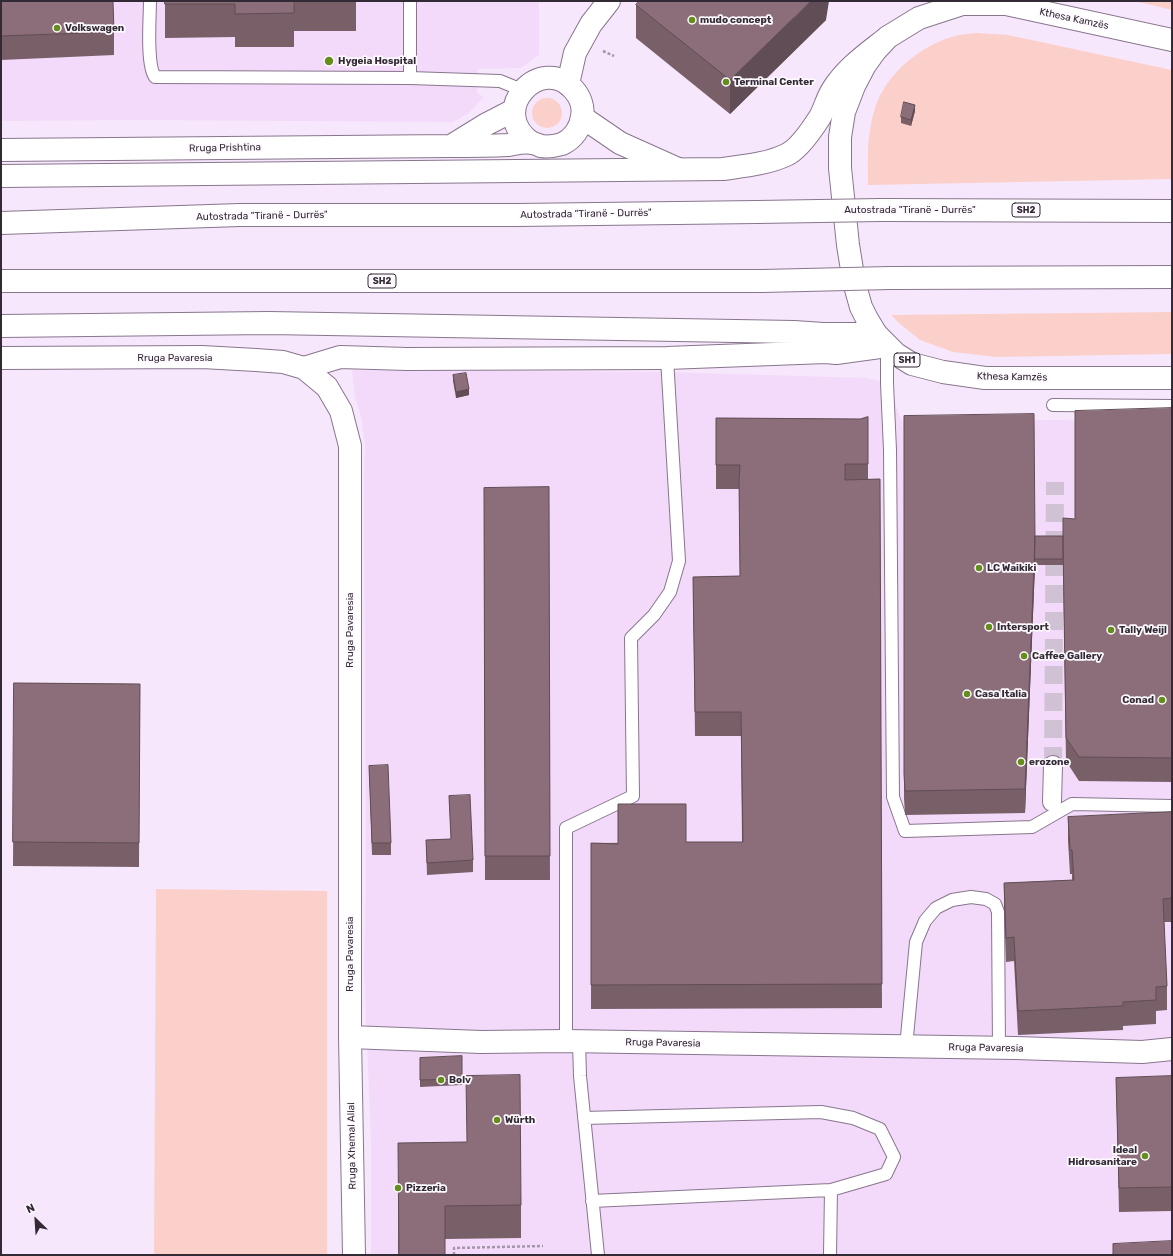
<!DOCTYPE html>
<meta charset="utf-8">
<style>
body{margin:0}
#map{position:relative;width:1173px;height:1256px;overflow:hidden;background:#f7e7fc;font-family:Rubik,sans-serif}
canvas{display:block}
.frame{position:absolute;inset:0;border:2px solid #322a34;pointer-events:none}
.north{position:absolute;left:16px;top:1200px;width:40px;height:40px;-webkit-text-stroke:3px #fdf9fe;paint-order:stroke;rotate:335deg;font-size:11px;font-weight:700;line-height:16px;text-align:center;color:#322a34}
.north::after{content:'';display:block;margin:auto;width:14px;height:18px;background:#322a34;clip-path:polygon(50% 0,100% 100%,50% 72%,0 100%)}
</style>
<div id="map">
<canvas width="1173" height="1256"></canvas>
<div class="frame"></div>
<div class="north">N</div>
</div>
<script>
const ctx = document.querySelector('canvas').getContext('2d');
ctx.lineJoin = 'round';
function fill(path, color) { ctx.fillStyle = color; ctx.fill(path, 'evenodd'); }
function stroke(path, color, width, dash) { ctx.strokeStyle = color; ctx.lineWidth = width; ctx.lineCap = dash ? 'butt' : 'round'; ctx.setLineDash(dash || []); ctx.stroke(path); }
function label(font, color, halo, rows, align = 'center') {
  ctx.font = font + ' Rubik,sans-serif'; ctx.lineWidth = 3.5; ctx.setLineDash([]); ctx.textBaseline = 'middle'; ctx.strokeStyle = halo; ctx.fillStyle = color; for (const [text, x, y, turn = 0] of rows) {
    ctx.save(); ctx.translate(x, y); ctx.rotate((+turn || 0) * Math.PI / 180); ctx.textAlign = isNaN(turn) ? turn : align; if (halo) ctx.strokeText(text, 0, 0); ctx.fillText(text, 0, 0); ctx.restore();
  }
}
const built = new Path2D(`
 M 1,1 L 539,1 L 539,55 L 521,68 L 478,69 L 477,93 L 484,97 L 469,113 L 453,122 L 138,120 L 1,121 Z
 M 352,370 L 668,372 L 867,378 L 887,383 L 902,421 L 1172,419 L 1172,1255 L 371,1255 L 371,1142 L 364,968 L 366,880 L 364,484 L 365,445 L 361,417 L 355,397 Z`);
const green = new Path2D(`
 M 1134,1 L 1172,1 L 1172,10 Z
 M 977,33 L 1008,35 L 1172,70 L 1172,179 L 868,185 C 868,169 867,146 870,130 C 872,118 875,103 882,92 C 897,65 926,44 955,36 C 962,34 970,34 977,33 Z
 M532 113a15 15 0 1 1 30 0a15 15 0 1 1-30 0Z
 M 1172,312 L 1172,354 L 996,357 L 953,352 L 920,340 L 899,323 L 891,315 Z
 M 156,889 L 327,891 L 327,1255 L 154,1255 Z`);
const pedestrianTunnel = new Path2D(`
 M 1053,765 L 1055,482`);
const path = new Path2D(`
 M 603,51 L 614,56
 M 454,1255 L 454,1248 L 543,1246`);
const service = new Path2D(`
 M 150,1 C 150,18 146,64 155,77 L 410,78 L 500,81 L 522,90
 M 410,1 L 410,78
 M 887,346 L 887,383 L 890,450 L 893,797 L 905,831 L 1032,827 L 1072,804 L 1172,806
 M 1053,405 L 1172,406
 M 566,1041 L 566,828 L 633,796 L 631,638 L 654,615 L 670,592 L 679,561 L 667,358
 M 579,1042 L 580,1076 L 598,1255
 M 906,1047 L 916,942 L 925,921 L 936,908 L 952,900 L 971,897 L 986,899 L 995,904 L 998,912 L 999,1048
 M 584,1118 L 821,1112 L 853,1118 L 880,1129 L 894,1157 L 886,1174 L 831,1190 L 830,1255
 M 592,1201 L 831,1190`);
const pedestrian = new Path2D(`
 M 1052,802 L 1053,765`);
const minor = new Path2D(`
 M 304,368 L 340,357 L 407,359 L 667,358 L 826,352 L 836,353 L 887,346`);
const secondary = new Path2D(`
 M 582,117 L 620,143 L 678,169
 M 451,146 L 485,125 L 514,110
 M 1,150 L 449,146 C 469,146 488,146 508,145 C 515,144 524,141 532,143 C 535,143 538,145 541,146 C 548,147 555,146 562,144 C 573,139 581,128 582,116 C 584,107 580,97 574,90 C 542,52 485,111 532,143
 M 1,358 L 202,357 L 256,360 L 283,362 L 304,368 L 327,387 L 341,411 L 350,446 L 350,1037 L 354,1255
 M 350,1037 L 481,1042 L 566,1041 L 1015,1048 L 1142,1052 L 1172,1049`);
const primary = new Path2D(`
 M 1172,40 L 1006,4 L 962,4 L 919,18 L 888,37 L 875,51 L 865,65 L 854,86 L 844,112 L 840,137 L 840,168 L 848,245 L 854,282 L 861,307 L 867,319 L 876,334 L 896,354 L 912,364 L 943,372 L 985,378 L 1172,378
 M 568,84 L 575,53 L 591,24 L 609,1`);
const trunk = new Path2D(`
 M 1,176 L 723,169 C 744,166 767,164 786,155 C 798,150 813,128 820,117 C 825,108 827,98 833,89 C 847,67 868,53 888,37
 M 881,210 L 1172,211
 M 1,223 L 240,215 L 517,215 L 757,212
 M 890,278 L 1172,277
 M 1,281 L 762,281
 M 1,326 L 269,323 L 794,332 L 823,334 L 876,334`);
const trunkBridge = new Path2D(`
 M 757,212 L 881,210
 M 762,281 L 890,278`);
const wall = new Path2D(`
 M 1,1 L 114,32 L 114,55 L 1,60 Z
 M 165,1 L 356,1 L 356,31 L 294,31 L 294,47 L 235,47 L 235,37 L 165,38 Z
 M 636,5 L 826,20 L 730,114 L 636,38 Z
 M 915,111 L 911,126 L 901,123 L 901,117 Z
 M 453,375 L 469,395 L 456,398 L 453,381 Z
 M 1172,408 L 1172,782 L 1079,781 L 1066,761 L 1063,564 L 1063,565 L 1035,565 L 1025,813 L 905,815 L 904,798 L 904,416 L 1035,536 L 1063,536 L 1075,519 Z
 M 868,417 L 868,479 L 880,479 L 882,1008 L 591,1009 L 591,843 L 742,842 L 741,736 L 695,736 L 693,577 L 740,576 L 739,489 L 716,489 L 716,418 L 860,419 Z
 M 549,487 L 550,880 L 485,880 L 484,488 Z
 M 14,683 L 140,684 L 139,867 L 13,866 Z
 M 369,766 L 391,843 L 391,855 L 372,855 Z
 M 449,796 L 473,860 L 473,872 L 427,875 L 426,840 L 451,839 Z
 M 1172,812 L 1172,922 L 1164,922 L 1167,986 L 1167,1010 L 1156,1011 L 1156,1024 L 1123,1026 L 1123,1030 L 1018,1035 L 1014,961 L 1006,962 L 1004,907 L 1004,883 L 1072,880 L 1072,874 L 1070,874 L 1068,841 L 1068,817 Z
 M 462,1056 L 462,1085 L 420,1087 L 420,1058 Z
 M 1172,1076 L 1172,1211 L 1119,1212 L 1116,1078 Z
 M 398,1177 L 521,1205 L 521,1238 L 445,1239 L 445,1255 L 398,1255 Z`);
const shadedWall = new Path2D(`
 M 811,1 L 829,1 L 826,20 L 730,114 L 730,80 Z
 M 915,105 L 915,111 L 911,126 L 911,120 Z
 M 469,389 L 469,395 L 456,398 L 456,392 Z
 M 1035,541 L 1035,565 L 1025,813 L 1025,789 Z`);
const building = new Path2D(`
 M 1,1 L 113,1 L 114,32 L 1,36 Z
 M 165,1 L 294,1 L 294,13 L 235,14 L 235,4 L 165,4 Z
 M 639,1 L 811,1 L 730,80 L 636,5 Z
 M 904,102 L 915,105 L 911,120 L 901,117 Z
 M 466,373 L 469,389 L 456,392 L 453,375 Z
 M 1172,408 L 1172,758 L 1079,757 L 1066,738 L 1063,541 L 1063,518 L 1075,519 L 1075,411 Z
 M 1034,414 L 1035,541 L 1025,789 L 905,791 L 904,774 L 904,416 Z
 M 868,417 L 868,464 L 845,464 L 845,480 L 880,479 L 882,984 L 591,985 L 591,843 L 618,844 L 618,804 L 686,804 L 686,842 L 743,842 L 741,712 L 695,712 L 693,577 L 740,576 L 739,481 L 740,465 L 716,465 L 716,418 L 860,419 Z
 M 549,487 L 550,856 L 485,856 L 484,488 Z
 M 1035,536 L 1063,536 L 1063,559 L 1035,559 Z
 M 14,683 L 140,684 L 139,843 L 13,842 Z
 M 388,765 L 391,843 L 372,843 L 369,766 Z
 M 470,795 L 473,860 L 427,863 L 426,840 L 451,839 L 449,796 Z
 M 1172,812 L 1172,898 L 1163,899 L 1167,986 L 1156,987 L 1156,1000 L 1123,1002 L 1123,1006 L 1018,1011 L 1014,937 L 1006,938 L 1004,883 L 1074,880 L 1072,850 L 1070,850 L 1068,817 Z
 M 462,1056 L 462,1079 L 420,1080 L 420,1058 Z
 M 520,1075 L 521,1205 L 445,1206 L 445,1255 L 399,1255 L 398,1143 L 467,1142 L 466,1076 Z
 M 1172,1076 L 1172,1187 L 1119,1188 L 1116,1078 Z
 M 1172,1241 L 1172,1255 L 1113,1255 L 1113,1244 Z`);
const markers = [
 [692,20,4,"#648d1d"],
 [57,28,4,"#648d1d"],
 [329,61,5,"#648d1d"],
 [726,82,4,"#648d1d"],
 [979,568,4,"#648d1d"],
 [989,627,4,"#648d1d"],
 [1111,630,4,"#648d1d"],
 [1024,656,4,"#648d1d"],
 [967,694,4,"#648d1d"],
 [1162,700,4,"#648d1d"],
 [1021,762,4,"#648d1d"],
 [441,1080,4,"#648d1d"],
 [497,1120,4,"#648d1d"],
 [1145,1156,4,"#648d1d"],
 [398,1188,4,"#648d1d"]
];
const shields = [
 [1026,210,28],
 [382,281,28],
 [907,360,26]
];
const shieldNames = [
 ["SH2",1026,210],
 ["SH2",382,281],
 ["SH1",907,360]
];
const streetNames = [
 ["Kthesa Kamzës",1074,19,12],
 ["Rruga Prishtina",225,148,-1],
 ["Autostrada \"Tiranë - Durrës\"",910,210],
 ["Autostrada \"Tiranë - Durrës\"",586,214,-1],
 ["Autostrada \"Tiranë - Durrës\"",262,216,-1],
 ["Rruga Pavaresia",175,358],
 ["Kthesa Kamzës",1012,377,1],
 ["Rruga Pavaresia",350,630,-90],
 ["Rruga Pavaresia",350,954,-90],
 ["Rruga Pavaresia",663,1043,1],
 ["Rruga Pavaresia",986,1048,1],
 ["Rruga Xhemal Allal",352,1146,-91]
];
const poiNames = [
 ["mudo concept",700,20],
 ["Volkswagen",65,28],
 ["Hygeia Hospital",338,61],
 ["Terminal Center",734,82],
 ["LC Waikiki",987,568],
 ["Intersport",997,627],
 ["Tally Weijl",1119,630],
 ["Caffee Gallery",1032,656],
 ["Casa Italia",975,694],
 ["Conad",1154,700,"right"],
 ["erozone",1029,762],
 ["Bolv",449,1080],
 ["Würth",505,1120],
 ["Ideal",1137,1150,"right"],
 ["Hidrosanitare",1137,1162,"right"],
 ["Pizzeria",406,1188]
];
fill(built, '#f3dafa');
fill(green, '#fbd0ca');
stroke(pedestrianTunnel, '#d0c1d4', 18, [18, 9]);
stroke(service, '#88768d', 14);
stroke(pedestrian, '#88768d', 20);
stroke(minor, '#88768d', 24);
stroke(secondary, '#88768d', 24);
stroke(primary, '#88768d', 24);
stroke(trunk, '#88768d', 24);
stroke(path, '#a498a8', 2.5, [3, 2]);
stroke(service, '#fff', 12);
stroke(pedestrian, '#fff', 18);
stroke(minor, '#fff', 22);
stroke(secondary, '#fff', 22);
stroke(primary, '#fff', 22);
stroke(trunk, '#fff', 22);
stroke(trunkBridge, '#88768d', 24, []);
stroke(trunkBridge, '#fff', 22);
fill(wall, '#785f68');
fill(shadedWall, '#614d55');
fill(building, '#8b6e79');
stroke(building, '#614d55', 1);
for (const [x, y, r, color] of markers) { const dot = new Path2D(); dot.arc(x, y, r, 0, 2 * Math.PI); ctx.fillStyle = color; ctx.fill(dot); stroke(dot, '#fdf9fe', 1.5); }
for (const [x, y, w] of shields) { const box = new Path2D(); box.roundRect(x - w / 2, y - 7, w, 14, 3); ctx.fillStyle = '#fdf9fe'; ctx.fill(box); stroke(box, '#322a34', 1); }
label('bold 9px', '#322a34', null, shieldNames);
label('10px', '#322a34', '#fdf9fe', streetNames);
label('bold 10px', '#322a34', '#fdf9fe', poiNames, 'left');
</script>
